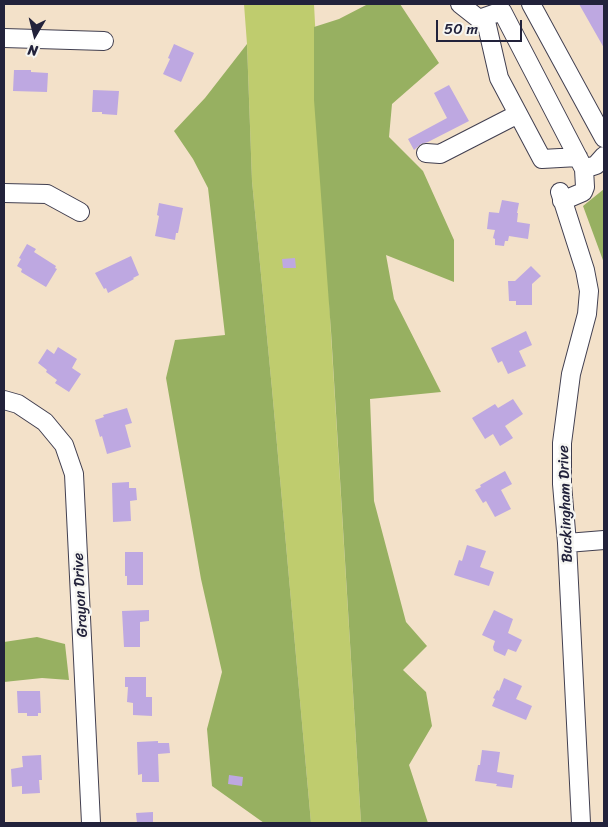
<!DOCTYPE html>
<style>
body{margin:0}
#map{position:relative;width:608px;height:827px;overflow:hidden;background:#f3e1c9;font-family:Sriracha,sans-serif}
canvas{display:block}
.frame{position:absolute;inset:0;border:5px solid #22223b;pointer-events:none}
.north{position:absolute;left:10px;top:10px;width:50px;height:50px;-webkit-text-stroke:4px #f6f6f2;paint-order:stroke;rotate:188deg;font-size:14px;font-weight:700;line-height:20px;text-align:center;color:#22223b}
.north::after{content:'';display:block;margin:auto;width:18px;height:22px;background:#22223b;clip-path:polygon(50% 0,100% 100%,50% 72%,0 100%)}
.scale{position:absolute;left:436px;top:20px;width:86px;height:22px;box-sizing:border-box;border:2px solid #22223b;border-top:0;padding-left:6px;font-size:15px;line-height:18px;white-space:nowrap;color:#22223b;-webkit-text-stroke:4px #f6f6f2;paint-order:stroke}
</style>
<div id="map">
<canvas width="608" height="827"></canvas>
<div class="frame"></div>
<div class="north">N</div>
<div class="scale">50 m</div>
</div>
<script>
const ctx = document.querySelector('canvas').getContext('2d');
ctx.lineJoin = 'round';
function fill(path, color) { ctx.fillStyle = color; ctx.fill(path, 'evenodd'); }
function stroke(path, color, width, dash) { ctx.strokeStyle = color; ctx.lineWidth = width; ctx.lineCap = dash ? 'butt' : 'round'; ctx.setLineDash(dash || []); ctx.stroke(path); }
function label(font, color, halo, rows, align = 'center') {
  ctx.font = font + ' Sriracha,sans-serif'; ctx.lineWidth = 5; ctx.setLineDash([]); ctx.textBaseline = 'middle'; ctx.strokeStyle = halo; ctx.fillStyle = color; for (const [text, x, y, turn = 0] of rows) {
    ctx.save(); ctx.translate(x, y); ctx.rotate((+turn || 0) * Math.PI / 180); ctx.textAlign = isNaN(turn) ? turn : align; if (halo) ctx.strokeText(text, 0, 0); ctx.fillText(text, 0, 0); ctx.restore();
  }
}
const green = new Path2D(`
 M 244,4 L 314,4 L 331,334 L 361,823 L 311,823 L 272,389 L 252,181 L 247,44 Z`);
const forest = new Path2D(`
 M 368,4 L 400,4 L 439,63 L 392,104 L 389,137 L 423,171 L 454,240 L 454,282 L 386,255 L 394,299 L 441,392 L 370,399 L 374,501 L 406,622 L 427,646 L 403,670 L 426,692 L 432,726 L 409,765 L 428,823 L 361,823 L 331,331 L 314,100 L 314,27 L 339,19 Z
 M 247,44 L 252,181 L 272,389 L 311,823 L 264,823 L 212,786 L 207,729 L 222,672 L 201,579 L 166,378 L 175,340 L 225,335 L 208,188 L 193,159 L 174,131 L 205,98 Z
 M 604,189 L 604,263 L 583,206 Z
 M 37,637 L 65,644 L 69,680 L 42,678 L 4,682 L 4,642 Z`);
const building = new Path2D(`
 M 579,4 L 604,4 L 604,48 Z
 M 174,44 L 194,53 L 181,82 L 163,74 L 170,59 L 168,58 Z
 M 14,70 L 31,70 L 31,72 L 48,73 L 47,92 L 13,91 Z
 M 449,85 L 469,121 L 428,142 L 421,144 L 414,150 L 408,139 L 447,118 L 434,93 Z
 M 93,90 L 119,91 L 117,115 L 102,114 L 102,112 L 92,112 Z
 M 502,200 L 519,203 L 517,213 L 518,213 L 517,222 L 530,224 L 528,239 L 509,236 L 508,241 L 505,241 L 504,246 L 495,245 L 495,239 L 493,238 L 495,230 L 487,229 L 489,212 L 499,213 Z
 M 159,203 L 183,208 L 178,233 L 176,233 L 175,240 L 155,236 L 159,216 L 157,215 Z
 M 27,244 L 36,249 L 34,252 L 56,266 L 55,268 L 57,269 L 46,287 L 21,272 L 22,269 L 17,266 L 21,259 L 19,258 Z
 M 131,256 L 139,275 L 133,278 L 134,279 L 108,293 L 106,288 L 104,289 L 95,273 Z
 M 295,258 L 296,268 L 283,268 L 282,259 Z
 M 531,266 L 541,276 L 532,284 L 532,305 L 516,305 L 516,301 L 509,301 L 508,281 L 515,281 Z
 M 526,331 L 532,345 L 519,351 L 526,366 L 508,374 L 502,361 L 498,363 L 491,348 Z
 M 58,347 L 77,359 L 72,368 L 81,374 L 69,392 L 55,383 L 57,380 L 46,372 L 47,370 L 38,363 L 47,349 L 54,354 Z
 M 513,399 L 523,414 L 505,426 L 513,438 L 500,446 L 493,434 L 485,439 L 472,418 L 495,404 L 498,408 Z
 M 127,408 L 132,423 L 125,425 L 131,447 L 107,454 L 102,436 L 100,437 L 95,420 L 104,417 L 103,415 Z
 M 505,471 L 512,484 L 501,490 L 511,509 L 495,517 L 486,501 L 483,503 L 475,490 L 481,487 L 480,485 Z
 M 129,482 L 129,488 L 136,488 L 137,500 L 130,501 L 131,521 L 113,522 L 112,483 Z
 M 467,545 L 486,551 L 480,567 L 494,572 L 489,586 L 454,575 L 459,560 L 462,561 Z
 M 125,552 L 143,552 L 143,585 L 127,585 L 127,576 L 125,576 Z
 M 149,610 L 149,621 L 140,622 L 140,647 L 124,647 L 122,611 Z
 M 494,610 L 513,619 L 508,633 L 522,640 L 516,652 L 508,649 L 505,656 L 494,651 L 493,647 L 495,641 L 482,635 Z
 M 125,677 L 146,677 L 146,697 L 152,697 L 152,716 L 133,715 L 133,703 L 127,702 L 128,687 L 125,687 Z
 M 504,678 L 522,686 L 516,699 L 532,706 L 526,720 L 492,706 L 495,699 L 493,698 L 497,690 L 499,691 Z
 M 17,691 L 40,691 L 41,713 L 38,713 L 38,716 L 27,716 L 27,713 L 18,713 Z
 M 158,741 L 158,743 L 169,743 L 170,753 L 158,754 L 159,782 L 142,782 L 142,774 L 138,775 L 137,742 Z
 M 482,750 L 500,752 L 497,772 L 514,775 L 512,788 L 496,786 L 497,784 L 475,781 L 478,765 L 480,765 Z
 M 41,755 L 42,780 L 39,780 L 40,793 L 22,794 L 22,786 L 12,787 L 11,769 L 23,767 L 22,756 Z
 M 229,775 L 243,777 L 242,786 L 228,784 Z
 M 153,812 L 153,823 L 137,823 L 136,813 Z`);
const minor = new Path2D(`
 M 460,4 L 479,19 L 502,11 L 584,169 L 596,165 L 604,156
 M 531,4 L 604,138
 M 485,17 L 499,78 L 542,159 L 578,157
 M 4,38 L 104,41
 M 426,153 L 440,154 L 518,114
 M 560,192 L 585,270 L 589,291 L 587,314 L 571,374 L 562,443 L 562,484 L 567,543 L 581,823
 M 4,193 L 47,194 L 80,212
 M 562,201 L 583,192 L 585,187 L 584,169
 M 4,400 L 18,404 L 45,422 L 64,445 L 74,474 L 91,823
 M 567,543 L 604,540`);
const streetNames = [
 ["Buckingham Drive",566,504,-92],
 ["Grayon Drive",81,595,-93]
];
fill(green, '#bfcc6e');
fill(forest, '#97b061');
fill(building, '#bea8e1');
stroke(minor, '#413f50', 20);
stroke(minor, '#fff', 18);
label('15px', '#22223b', '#f6f6f2', streetNames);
</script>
